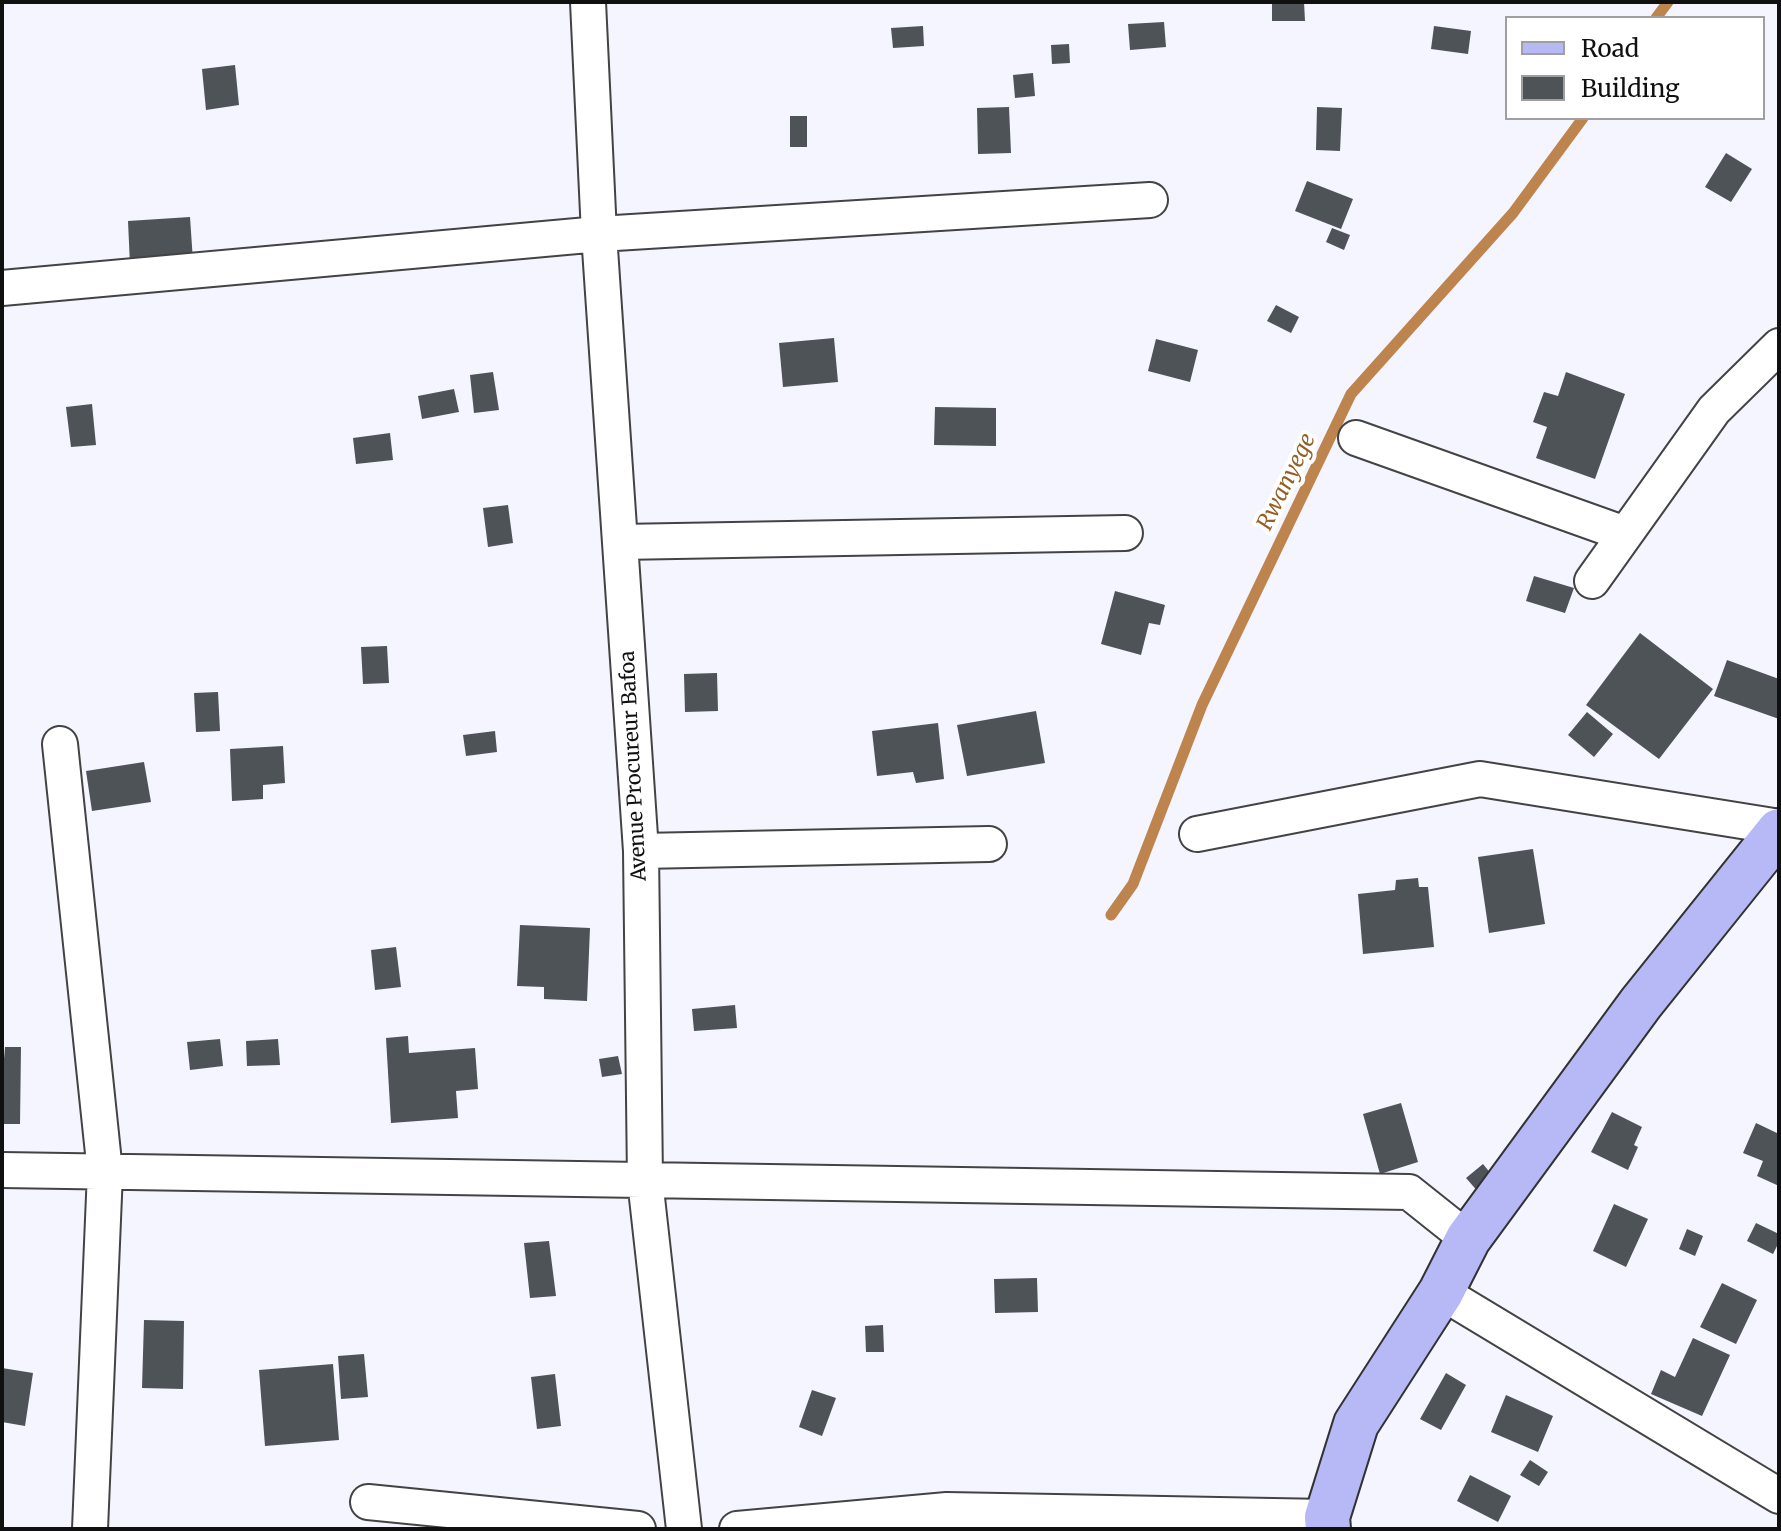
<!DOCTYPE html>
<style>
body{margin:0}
#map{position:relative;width:1781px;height:1531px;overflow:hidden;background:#f4f5fe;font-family:Merriweather,serif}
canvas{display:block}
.frame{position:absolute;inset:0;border:4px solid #101010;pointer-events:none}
.legend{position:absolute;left:1505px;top:16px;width:260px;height:104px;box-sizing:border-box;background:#fff;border:2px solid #9f9f9f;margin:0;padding:10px 14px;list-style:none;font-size:24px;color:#101010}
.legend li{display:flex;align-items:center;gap:16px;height:40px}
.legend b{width:40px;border:2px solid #9f9f9f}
</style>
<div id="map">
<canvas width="1781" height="1531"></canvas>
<div class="frame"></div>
<ul class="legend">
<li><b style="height:10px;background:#b7b9f6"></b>Road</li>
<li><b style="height:22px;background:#4d5357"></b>Building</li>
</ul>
</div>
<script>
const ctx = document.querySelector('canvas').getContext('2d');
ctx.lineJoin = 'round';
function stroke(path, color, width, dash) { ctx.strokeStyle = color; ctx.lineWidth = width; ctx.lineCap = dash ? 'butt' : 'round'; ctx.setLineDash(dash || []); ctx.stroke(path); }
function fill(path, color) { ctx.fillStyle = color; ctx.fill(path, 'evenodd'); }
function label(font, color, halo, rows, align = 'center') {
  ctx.font = font + ' Merriweather,serif'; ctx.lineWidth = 8; ctx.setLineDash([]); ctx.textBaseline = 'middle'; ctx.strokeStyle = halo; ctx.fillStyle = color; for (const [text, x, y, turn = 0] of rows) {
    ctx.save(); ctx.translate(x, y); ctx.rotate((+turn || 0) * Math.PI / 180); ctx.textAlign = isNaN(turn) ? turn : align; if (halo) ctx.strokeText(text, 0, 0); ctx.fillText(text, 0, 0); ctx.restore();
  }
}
const stream = new Path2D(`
 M 1656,18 L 1668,2
 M 1111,915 L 1133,884 L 1202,705 L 1351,394 L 1513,213 L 1583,118`);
const building = new Path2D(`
 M 1272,2 L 1304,2 L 1305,21 L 1272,21 Z
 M 1164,22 L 1166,47 L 1130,50 L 1128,24 Z
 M 923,26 L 924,46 L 893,48 L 891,28 Z
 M 1434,26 L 1471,31 L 1468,54 L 1431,49 Z
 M 1069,44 L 1070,63 L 1052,64 L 1051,45 Z
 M 235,65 L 239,105 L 206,110 L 202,69 Z
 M 1033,73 L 1035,96 L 1015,98 L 1013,75 Z
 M 1009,107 L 1011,153 L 978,154 L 977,108 Z
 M 1317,107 L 1342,108 L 1340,151 L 1316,150 Z
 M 790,116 L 807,116 L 807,147 L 790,147 Z
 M 1726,153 L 1752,169 L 1731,202 L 1705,187 Z
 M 1307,181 L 1353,199 L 1341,229 L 1295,211 Z
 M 190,217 L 193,261 L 130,265 L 128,221 Z
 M 1332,228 L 1350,235 L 1344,250 L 1326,242 Z
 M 1276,305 L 1299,317 L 1291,333 L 1267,321 Z
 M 834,338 L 838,382 L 783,387 L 779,343 Z
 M 1156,339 L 1198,350 L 1190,382 L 1148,371 Z
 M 493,372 L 499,410 L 474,413 L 470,375 Z
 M 1566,372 L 1625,394 L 1595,479 L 1536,458 L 1547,427 L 1533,422 L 1544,392 L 1558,396 Z
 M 454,389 L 459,412 L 422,419 L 418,396 Z
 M 92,404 L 96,445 L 71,447 L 66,407 Z
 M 935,407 L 996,408 L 996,446 L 934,445 Z
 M 390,433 L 393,460 L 356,464 L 353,438 Z
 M 508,505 L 513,543 L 488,547 L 483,508 Z
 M 1534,576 L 1574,588 L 1565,613 L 1526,601 Z
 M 1115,591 L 1165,605 L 1160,625 L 1149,623 L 1141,655 L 1101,644 Z
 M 1640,633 L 1713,689 L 1659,759 L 1586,705 Z
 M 387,646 L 389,683 L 363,684 L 361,647 Z
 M 1727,660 L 1779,679 L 1779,719 L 1714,696 Z
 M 717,673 L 718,711 L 685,712 L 684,674 Z
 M 218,692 L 220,731 L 196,732 L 194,693 Z
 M 1036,711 L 1045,763 L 967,776 L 957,725 Z
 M 1587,712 L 1613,734 L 1594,757 L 1568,735 Z
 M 938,723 L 944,779 L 916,783 L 913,772 L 877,776 L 872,731 Z
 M 495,731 L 497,752 L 466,756 L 463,735 Z
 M 283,746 L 285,783 L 263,785 L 263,799 L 232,801 L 230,749 Z
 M 144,762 L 151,802 L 92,811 L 86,771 Z
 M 1533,849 L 1545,924 L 1489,933 L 1478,857 Z
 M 1418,878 L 1419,887 L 1428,887 L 1434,947 L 1363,954 L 1358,894 L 1395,890 L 1396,880 Z
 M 520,925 L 590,928 L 587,1001 L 544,999 L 544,987 L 517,986 Z
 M 396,947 L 401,987 L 375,990 L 371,950 Z
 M 735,1005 L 737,1028 L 694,1031 L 692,1009 Z
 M 408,1036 L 409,1053 L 475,1048 L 478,1089 L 456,1091 L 458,1118 L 391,1123 L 386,1038 Z
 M 220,1039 L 223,1066 L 190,1070 L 187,1042 Z
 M 278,1039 L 280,1065 L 247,1066 L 246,1041 Z
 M 5,1047 L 21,1047 L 20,1124 L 2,1124 L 2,1059 L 4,1059 Z
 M 618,1056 L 622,1074 L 602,1077 L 599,1059 Z
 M 1401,1103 L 1418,1162 L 1380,1174 L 1363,1114 Z
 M 1612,1112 L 1642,1127 L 1634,1145 L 1638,1147 L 1628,1170 L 1591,1152 Z
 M 1756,1123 L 1779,1134 L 1779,1186 L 1757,1176 L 1763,1161 L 1743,1153 Z
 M 1483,1164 L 1496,1180 L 1480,1194 L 1466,1178 Z
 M 1614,1204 L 1648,1219 L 1626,1267 L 1593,1251 Z
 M 1756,1223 L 1779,1234 L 1779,1242 L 1773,1254 L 1747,1241 Z
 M 1687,1229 L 1703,1236 L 1695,1256 L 1679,1249 Z
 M 549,1241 L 556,1296 L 530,1298 L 524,1243 Z
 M 1037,1278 L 1038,1312 L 995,1313 L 994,1279 Z
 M 1722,1283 L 1757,1300 L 1736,1344 L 1700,1327 Z
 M 144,1320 L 184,1321 L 183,1389 L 142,1388 Z
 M 883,1325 L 884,1352 L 866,1352 L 865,1326 Z
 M 1693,1338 L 1730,1355 L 1702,1416 L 1651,1394 L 1661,1370 L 1675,1377 Z
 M 364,1354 L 368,1397 L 341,1399 L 338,1356 Z
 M 333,1364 L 339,1440 L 265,1446 L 259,1370 Z
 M 2,1368 L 33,1373 L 25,1426 L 2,1422 Z
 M 1446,1373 L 1466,1385 L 1441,1430 L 1420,1419 Z
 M 555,1374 L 561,1426 L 537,1429 L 531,1377 Z
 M 812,1390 L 836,1398 L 822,1436 L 799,1427 Z
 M 1506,1395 L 1553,1416 L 1538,1452 L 1491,1432 Z
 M 1530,1460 L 1548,1472 L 1539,1486 L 1520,1475 Z
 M 1470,1475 L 1511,1496 L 1498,1522 L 1457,1501 Z`);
const street = new Path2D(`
 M 588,2 L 599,234 L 641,851 L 645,1180 L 684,1529
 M 2,288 L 599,234 L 1150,200
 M 1356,438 L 1625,534
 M 620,542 L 1125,533
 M 1592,581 L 1714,410 L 1779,346
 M 60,744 L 105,1172 L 90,1529
 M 1197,834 L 1480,779 L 1779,827
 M 641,851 L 989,844
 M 2,1170 L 1409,1192 L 1468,1239
 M 1441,1292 L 1779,1496
 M 368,1502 L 638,1529
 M 737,1529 L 947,1510 L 1327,1517`);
const secondary = new Path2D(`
 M 1328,1529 L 1327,1517 L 1356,1424 L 1441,1292 L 1468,1239 L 1641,1003 L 1779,831`);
const streetNames = [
 ["Avenue Procureur Bafoa",634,766,-93]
];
const waterNames = [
 ["Rwanyege",1287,482,-64]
];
stroke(stream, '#be844e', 11);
fill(building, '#4d5357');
stroke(street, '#434343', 38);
stroke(secondary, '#323232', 48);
stroke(street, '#fff', 34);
stroke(secondary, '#b7b9f6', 44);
label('20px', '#101010', '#fff', streetNames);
label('italic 22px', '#946027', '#fff', waterNames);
</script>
